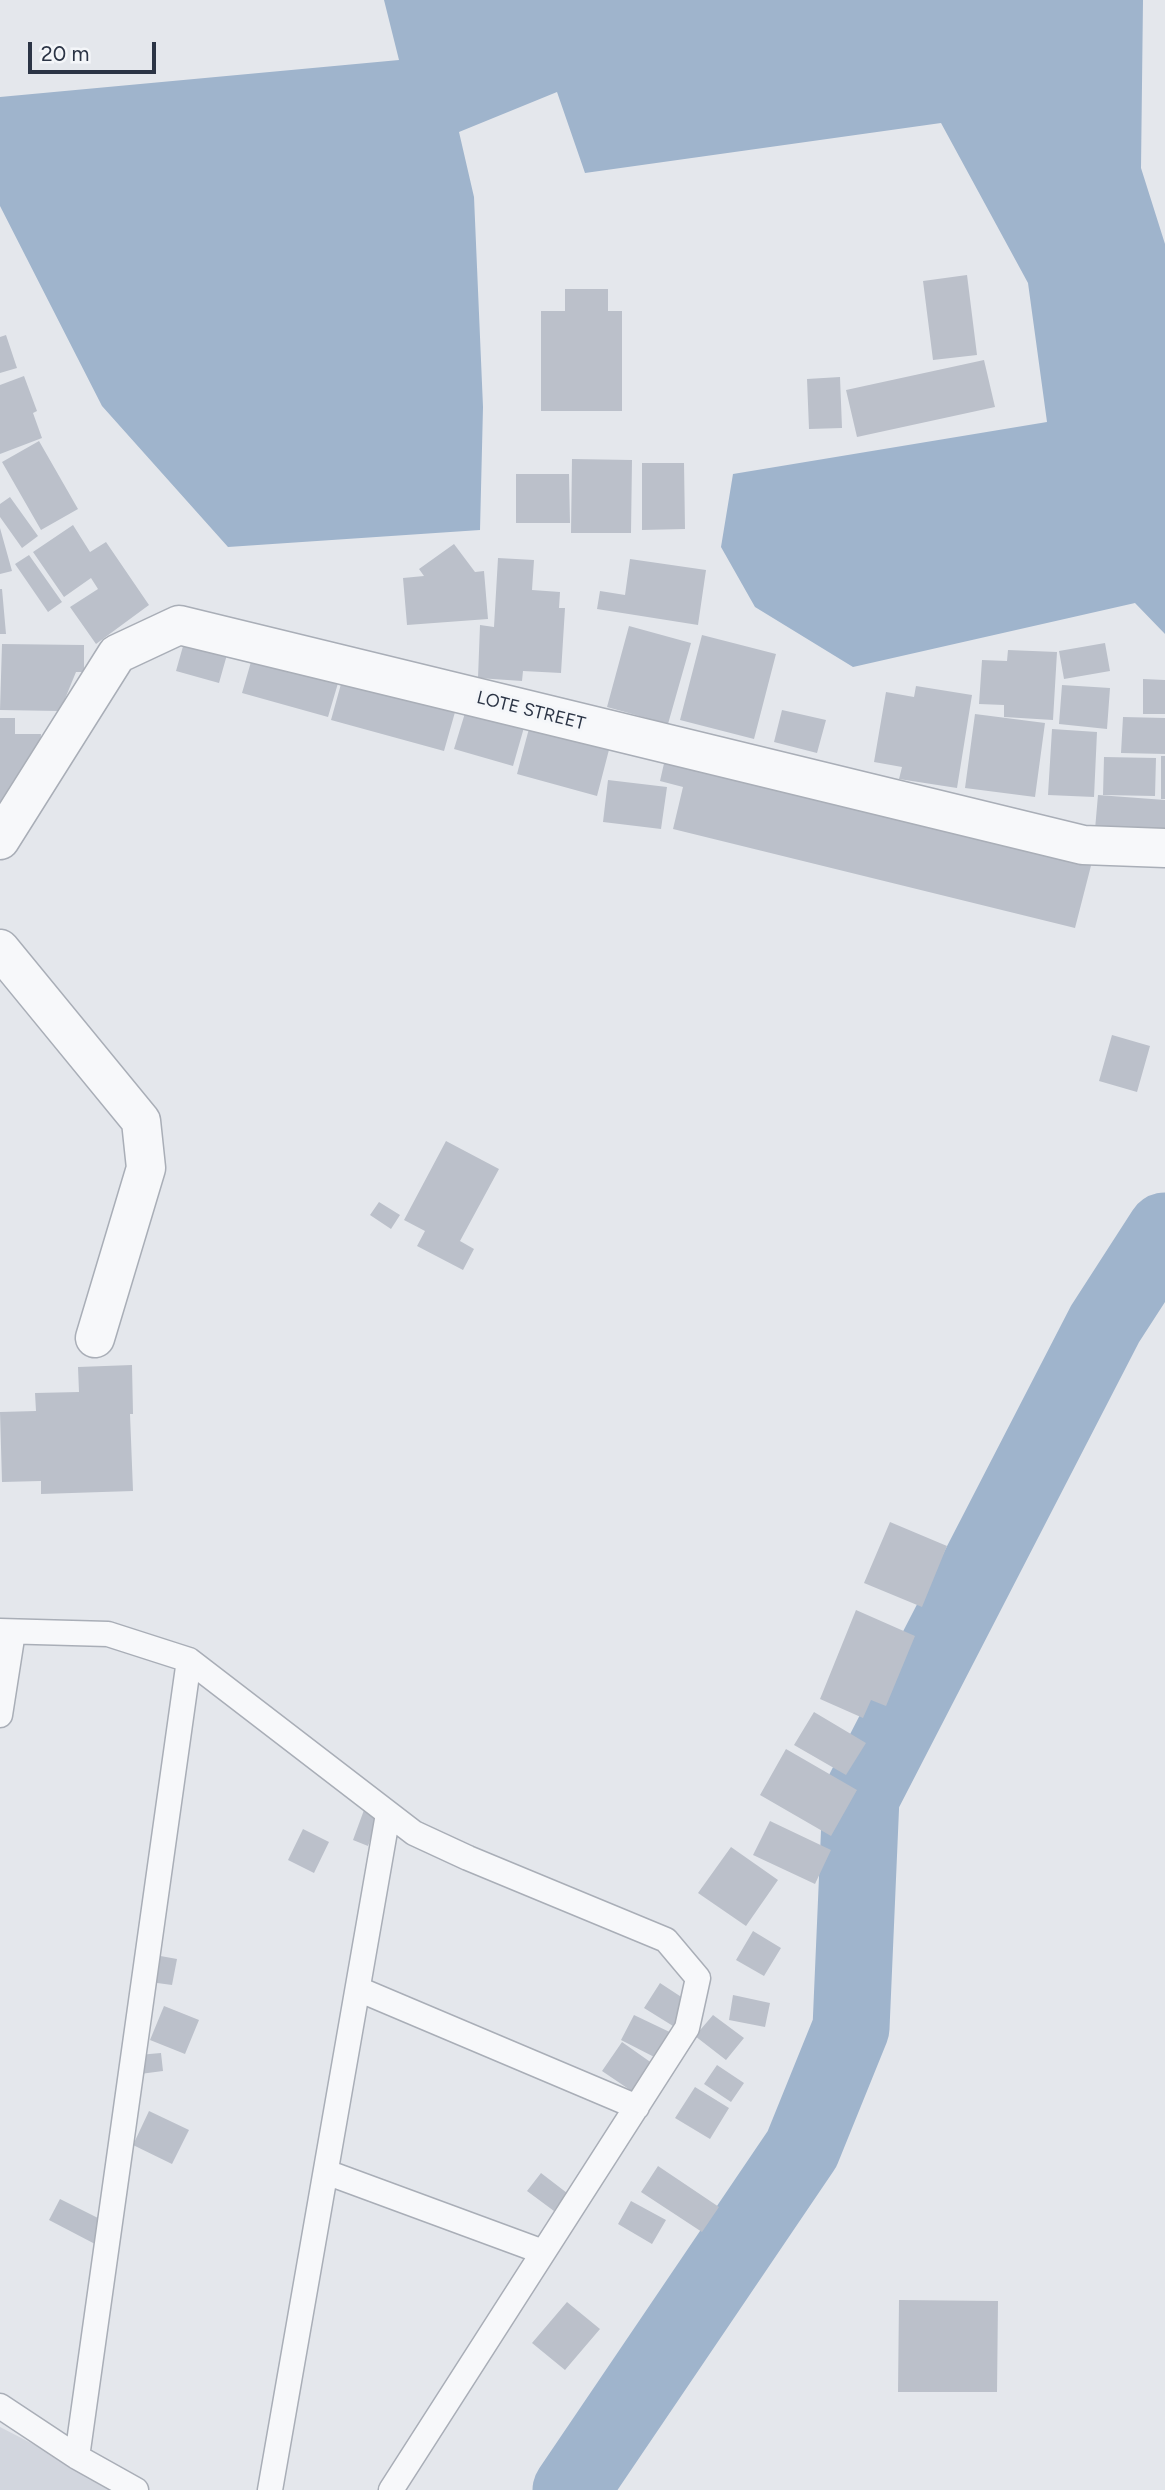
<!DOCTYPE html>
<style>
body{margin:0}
#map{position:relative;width:1165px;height:2490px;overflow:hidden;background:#e4e7ec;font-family:Figtree,sans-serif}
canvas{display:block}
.scale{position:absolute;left:28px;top:42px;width:128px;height:32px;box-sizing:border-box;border:4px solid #2b3445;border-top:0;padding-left:9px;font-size:21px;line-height:24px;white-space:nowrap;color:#2b3445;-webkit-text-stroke:5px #f4f6f9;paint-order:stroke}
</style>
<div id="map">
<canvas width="1165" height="2490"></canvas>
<div class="scale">20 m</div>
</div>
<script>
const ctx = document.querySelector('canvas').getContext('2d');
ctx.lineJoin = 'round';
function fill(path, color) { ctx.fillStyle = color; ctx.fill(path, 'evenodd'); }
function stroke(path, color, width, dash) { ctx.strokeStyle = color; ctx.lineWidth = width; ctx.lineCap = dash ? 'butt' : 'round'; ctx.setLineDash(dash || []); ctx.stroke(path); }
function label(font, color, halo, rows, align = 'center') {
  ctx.font = font + ' Figtree,sans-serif'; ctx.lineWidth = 6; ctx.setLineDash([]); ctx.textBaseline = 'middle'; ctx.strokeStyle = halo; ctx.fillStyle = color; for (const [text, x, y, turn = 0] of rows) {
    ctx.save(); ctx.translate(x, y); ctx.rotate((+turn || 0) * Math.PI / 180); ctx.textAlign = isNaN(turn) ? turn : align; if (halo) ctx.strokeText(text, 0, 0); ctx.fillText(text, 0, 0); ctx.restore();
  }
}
const built = new Path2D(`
 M 0,2427 L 122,2490 L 0,2490 Z`);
const water = new Path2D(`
 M 384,0 L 1143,0 L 1141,168 L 1165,244 L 1165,634 L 1135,603 L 853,667 L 755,607 L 721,547 L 733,474 L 1047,422 L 1028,283 L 941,123 L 585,173 L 557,92 L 459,132 L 474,197 L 483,407 L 480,530 L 228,547 L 102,406 L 0,206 L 0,97 L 399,60 Z`);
const river = new Path2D(`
 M 571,2490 L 802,2149 L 851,2028 L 861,1797 L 1105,1324 L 1165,1231`);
const building = new Path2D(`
 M 967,275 L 977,355 L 933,360 L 923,281 Z
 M 565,289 L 608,289 L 608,311 L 622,311 L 622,411 L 541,411 L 541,311 L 565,311 Z
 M 6,335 L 17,368 L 0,373 L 0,337 Z
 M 984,360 L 995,407 L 857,437 L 846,390 Z
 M 24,376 L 37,411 L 33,413 L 42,438 L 0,454 L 0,385 Z
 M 840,377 L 842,428 L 809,429 L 807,379 Z
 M 39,441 L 78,509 L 41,530 L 2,462 Z
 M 572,459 L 632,460 L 631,533 L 571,533 Z
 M 642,463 L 684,463 L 685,529 L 642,530 Z
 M 516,474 L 569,474 L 570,523 L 516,523 Z
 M 10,497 L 38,536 L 22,548 L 0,517 L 0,504 Z
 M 73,525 L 90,552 L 106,542 L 149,605 L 96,644 L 70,607 L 98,589 L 91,578 L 64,597 L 33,552 Z
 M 0,528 L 12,571 L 0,574 Z
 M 454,544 L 475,572 L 484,571 L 488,619 L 407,625 L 403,578 L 424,576 L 419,569 Z
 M 29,555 L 62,602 L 48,612 L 15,564 Z
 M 498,558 L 534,560 L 532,590 L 560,592 L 559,608 L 565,608 L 561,673 L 523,671 L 522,681 L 478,678 L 480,625 L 494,627 Z
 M 630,559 L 706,570 L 698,625 L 597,609 L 600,591 L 625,595 Z
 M 0,589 L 2,589 L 6,634 L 0,634 Z
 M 629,626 L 691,643 L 668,724 L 607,707 Z
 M 187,632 L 230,644 L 219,683 L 176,671 Z
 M 702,635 L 776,654 L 754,739 L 680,720 Z
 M 1105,643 L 1110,671 L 1064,679 L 1059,651 Z
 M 2,644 L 84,645 L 84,672 L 76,672 L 60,711 L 0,710 Z
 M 255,648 L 341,673 L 328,717 L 242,693 Z
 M 1008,650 L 1057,652 L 1053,720 L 1004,717 L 1004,705 L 979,704 L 982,660 L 1007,661 Z
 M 346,666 L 459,698 L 444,751 L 331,720 Z
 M 1143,679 L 1165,680 L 1165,714 L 1143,714 Z
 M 1062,685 L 1110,688 L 1107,729 L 1059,724 Z
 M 916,686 L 972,695 L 957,788 L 899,779 L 902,767 L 874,762 L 886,692 L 914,697 Z
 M 469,700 L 527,717 L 513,766 L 454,749 Z
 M 782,710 L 826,720 L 817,753 L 774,742 Z
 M 975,714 L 1045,723 L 1035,797 L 965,788 Z
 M 1123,717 L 1165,718 L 1165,754 L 1121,753 Z
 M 0,718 L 15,718 L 15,734 L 41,734 L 39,769 L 0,814 Z
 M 531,721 L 611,742 L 597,796 L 517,774 Z
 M 1052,729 L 1097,732 L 1094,797 L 1048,795 Z
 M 1161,756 L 1165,756 L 1165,799 L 1161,799 Z
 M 1104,757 L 1156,758 L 1155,796 L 1103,795 Z
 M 665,759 L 1094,854 L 1075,928 L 673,829 L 683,787 L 660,781 Z
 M 608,780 L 667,787 L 661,829 L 603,822 Z
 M 1098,795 L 1165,800 L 1165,846 L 1094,841 Z
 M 1112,1035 L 1150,1046 L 1137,1092 L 1099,1081 Z
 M 446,1141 L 499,1169 L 460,1241 L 474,1249 L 463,1270 L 417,1246 L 425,1231 L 404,1220 Z
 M 379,1202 L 400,1215 L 391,1229 L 370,1215 Z
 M 132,1365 L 133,1414 L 130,1414 L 133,1491 L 41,1494 L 41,1481 L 2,1482 L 0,1412 L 36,1411 L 35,1393 L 79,1392 L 78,1367 Z
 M 890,1522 L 947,1546 L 922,1607 L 864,1583 Z
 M 856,1610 L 915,1636 L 886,1706 L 871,1700 L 863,1718 L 820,1699 Z
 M 814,1712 L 866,1743 L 846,1775 L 794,1745 Z
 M 786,1749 L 857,1790 L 831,1836 L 760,1795 Z
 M 364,1810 L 379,1816 L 368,1846 L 353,1840 Z
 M 770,1821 L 831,1850 L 815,1884 L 753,1855 Z
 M 303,1829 L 329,1842 L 314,1873 L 288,1860 Z
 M 731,1847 L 778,1880 L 746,1926 L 698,1893 Z
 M 753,1931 L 781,1948 L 764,1976 L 736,1960 Z
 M 155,1955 L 177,1959 L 172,1985 L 150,1982 Z
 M 660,1983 L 689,2002 L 673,2026 L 644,2008 Z
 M 733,1995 L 770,2003 L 765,2027 L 729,2020 Z
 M 164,2006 L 199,2020 L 185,2054 L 150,2040 Z
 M 634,2015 L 678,2036 L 664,2062 L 621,2040 Z
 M 713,2015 L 744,2038 L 726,2060 L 695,2036 Z
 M 622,2042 L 656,2066 L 636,2094 L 602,2071 Z
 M 161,2053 L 163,2071 L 140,2074 L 138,2055 Z
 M 717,2065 L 744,2083 L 731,2102 L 704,2084 Z
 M 695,2087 L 729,2108 L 710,2139 L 675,2118 Z
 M 149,2111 L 189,2130 L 172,2164 L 133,2145 Z
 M 658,2166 L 719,2207 L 702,2232 L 641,2192 Z
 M 541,2173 L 567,2193 L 554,2211 L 527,2191 Z
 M 60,2199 L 106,2222 L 95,2244 L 49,2220 Z
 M 631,2201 L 666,2220 L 652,2244 L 618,2224 Z
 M 899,2300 L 998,2301 L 997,2392 L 898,2392 Z
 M 567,2302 L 600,2329 L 565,2370 L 532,2343 Z`);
const service = new Path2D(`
 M 0,1631 L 108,1634 L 189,1660 L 414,1833 L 468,1858 L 666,1940 L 698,1978 L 687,2028 L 391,2490
 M 0,1715 L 13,1632
 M 358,1989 L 637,2107
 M 326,2172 L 543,2252
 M 0,2406 L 77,2457 L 136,2490
 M 77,2457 L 189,1660
 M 270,2490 L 388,1814`);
const minor = new Path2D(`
 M 0,840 L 117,654 L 179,625 L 1083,845 L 1165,848
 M 0,949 L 141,1121 L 146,1168 L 95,1338`);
const streetNames = [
 ["LOTE STREET",531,711,14]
];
fill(built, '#d2d6de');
fill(water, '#9fb4cc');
stroke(river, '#9fb4cc', 77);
fill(building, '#bbc0ca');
stroke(service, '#a9aeb7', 27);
stroke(minor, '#a9aeb7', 41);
stroke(service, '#f7f8fa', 24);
stroke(minor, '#f7f8fa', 38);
label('18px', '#2b3445', '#f4f6f9', streetNames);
</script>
